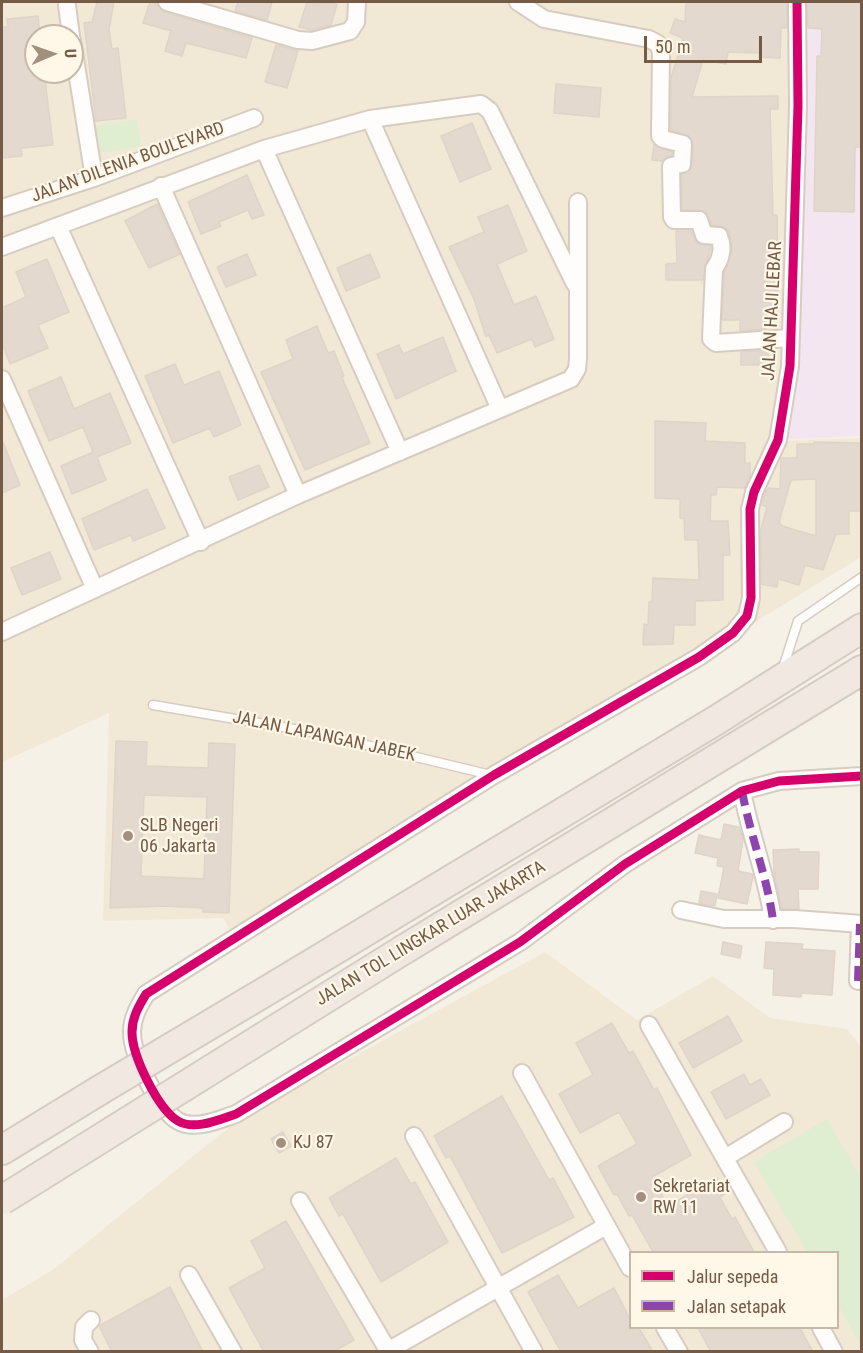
<!DOCTYPE html>
<style>
body{margin:0}
#map{position:relative;width:863px;height:1353px;overflow:hidden;background:#f6f1e6;font-family:"Roboto Condensed",sans-serif}
canvas{display:block}
.frame{position:absolute;inset:0;border:3px solid #755a46;pointer-events:none}
.legend{position:absolute;left:629px;top:1251px;width:210px;height:78px;box-sizing:border-box;background:#fff7e7;border:2px solid #c8b8a7;margin:0;padding:8px 10px;list-style:none;font-size:18px;color:#755a46}
.legend li{display:flex;align-items:center;gap:12px;height:30px}
.legend b{width:30px;border:2px solid #c8b8a7}
.north{position:absolute;left:24px;top:24px;width:60px;height:60px;box-sizing:border-box;background:#fff7e7;border:2px solid #c8b8a7;border-radius:50%;rotate:88deg;font-size:16px;font-weight:700;line-height:24px;text-align:center;color:#755a46}
.north::after{content:'';display:block;margin:auto;width:21px;height:27px;background:#a28f7e;clip-path:polygon(50% 0,100% 100%,50% 72%,0 100%)}
.scale{position:absolute;left:644px;top:36px;width:118px;height:27px;box-sizing:border-box;border:3px solid #755a46;border-top:0;padding-left:8px;font-size:18px;line-height:21px;white-space:nowrap;color:#755a46;-webkit-text-stroke:4px #fff7e7;paint-order:stroke}
</style>
<div id="map">
<canvas width="863" height="1353"></canvas>
<div class="frame"></div>
<ul class="legend">
<li><b style="height:8px;background:#d6006c"></b>Jalur sepeda</li>
<li><b style="height:8px;background:#8e44ad"></b>Jalan setapak</li>
</ul>
<div class="north">U</div>
<div class="scale">50 m</div>
</div>
<script>
const ctx = document.querySelector('canvas').getContext('2d');
ctx.lineJoin = 'round';
function fill(path, color) { ctx.fillStyle = color; ctx.fill(path, 'evenodd'); }
function stroke(path, color, width, dash) { ctx.strokeStyle = color; ctx.lineWidth = width; ctx.lineCap = dash ? 'butt' : 'round'; ctx.setLineDash(dash || []); ctx.stroke(path); }
function label(font, color, halo, rows, align = 'center') {
  ctx.font = font + ' "Roboto Condensed",sans-serif'; ctx.lineWidth = 4.5; ctx.setLineDash([]); ctx.textBaseline = 'middle'; ctx.strokeStyle = halo; ctx.fillStyle = color; for (const [text, x, y, turn = 0] of rows) {
    ctx.save(); ctx.translate(x, y); ctx.rotate((+turn || 0) * Math.PI / 180); ctx.textAlign = isNaN(turn) ? turn : align; if (halo) ctx.strokeText(text, 0, 0); ctx.fillText(text, 0, 0); ctx.restore();
  }
}
const residential = new Path2D(`
 M 2,2 L 795,2 L 786,441 L 861,438 L 861,557 L 236,941 L 223,918 L 103,921 L 109,713 L 2,762 ZM 36,36 L 72,36 L 72,72 L 36,72 Z
 M 545,952 L 637,1020 L 713,976 L 770,1018 L 847,1029 L 861,1047 L 861,1351 L 2,1351 L 2,1300 L 54,1269 L 239,1119 ZM 630,1252 L 838,1252 L 838,1328 L 630,1328 Z`);
const education = new Path2D(`
 M 800,2 L 861,2 L 861,436 L 789,439 Z`);
const green = new Path2D(`
 M 137,119 L 141,146 L 93,154 L 88,127 Z
 M 827,1119 L 861,1178 L 861,1346 L 838,1305 L 838,1252 L 807,1252 L 754,1162 Z`);
const building = new Path2D(`
 M 97,2 L 114,2 L 109,29 L 112,49 L 118,48 L 126,118 L 96,121 L 84,23 L 92,22 Z
 M 150,2 L 157,4 L 164,12 L 252,38 L 246,58 L 186,43 L 182,56 L 165,51 L 171,31 L 143,23 Z
 M 238,2 L 272,2 L 267,20 L 235,11 Z
 M 307,2 L 337,4 L 331,25 L 311,30 L 299,27 Z
 M 686,2 L 787,2 L 787,28 L 781,28 L 780,58 L 759,57 L 759,53 L 728,52 L 726,64 L 703,60 L 692,97 L 778,96 L 778,109 L 770,109 L 773,215 L 777,215 L 778,310 L 766,310 L 766,329 L 740,331 L 740,320 L 722,320 L 724,272 L 732,250 L 729,232 L 725,227 L 712,225 L 705,211 L 682,210 L 682,175 L 691,169 L 693,144 L 689,136 L 671,130 L 671,78 L 683,38 L 670,33 L 675,19 L 685,22 Z
 M 807,2 L 861,2 L 861,147 L 855,147 L 854,212 L 814,211 L 817,56 L 821,56 L 822,29 L 808,28 Z
 M 38,16 L 40,36 L 36,36 L 36,72 L 44,72 L 53,145 L 21,148 L 22,156 L 2,158 L 2,27 L 8,27 L 7,19 Z
 M 276,45 L 298,51 L 287,88 L 265,82 Z
 M 556,84 L 601,88 L 599,117 L 554,113 Z
 M 472,123 L 491,169 L 460,182 L 441,136 Z
 M 654,144 L 672,152 L 672,155 L 662,161 L 652,160 Z
 M 247,175 L 264,215 L 252,219 L 248,210 L 219,222 L 221,226 L 201,234 L 188,202 Z
 M 157,204 L 180,254 L 149,268 L 125,221 Z
 M 508,205 L 527,251 L 497,264 L 514,305 L 536,296 L 554,339 L 535,347 L 532,339 L 497,353 L 489,335 L 486,337 L 474,299 L 449,247 L 484,232 L 478,217 Z
 M 676,231 L 691,231 L 697,243 L 711,246 L 703,280 L 666,280 L 666,264 L 677,263 Z
 M 247,254 L 256,275 L 226,287 L 217,267 Z
 M 370,254 L 380,277 L 346,291 L 337,268 Z
 M 47,259 L 69,312 L 38,325 L 48,348 L 10,364 L 2,343 L 2,308 L 26,297 L 16,272 Z
 M 317,326 L 328,353 L 334,351 L 344,376 L 342,377 L 370,443 L 305,470 L 261,372 L 293,359 L 286,340 Z
 M 443,337 L 456,371 L 396,399 L 377,354 L 399,345 L 403,354 Z
 M 768,350 L 769,365 L 741,365 L 741,352 Z
 M 175,364 L 184,385 L 219,371 L 241,425 L 214,437 L 210,428 L 173,443 L 145,376 Z
 M 61,377 L 74,409 L 110,393 L 131,443 L 97,457 L 106,480 L 72,494 L 61,466 L 93,452 L 83,427 L 49,441 L 28,391 Z
 M 655,421 L 706,423 L 705,441 L 745,443 L 745,463 L 750,463 L 750,476 L 744,488 L 717,487 L 716,495 L 711,495 L 710,521 L 728,521 L 730,555 L 723,555 L 723,600 L 695,601 L 695,625 L 674,625 L 673,644 L 643,645 L 644,624 L 648,625 L 649,602 L 652,602 L 653,578 L 699,580 L 698,540 L 685,540 L 684,518 L 680,518 L 680,499 L 655,498 Z
 M 2,440 L 20,485 L 2,493 Z
 M 814,442 L 861,443 L 861,511 L 849,511 L 849,534 L 836,534 L 823,570 L 805,565 L 799,585 L 778,579 L 777,587 L 761,584 L 761,529 L 767,507 L 762,505 L 764,495 L 768,488 L 780,489 L 781,458 L 797,458 L 797,444 L 814,444 ZM 816,479 L 816,536 L 782,526 L 779,522 L 791,480 Z
 M 259,465 L 269,487 L 238,500 L 229,477 Z
 M 147,489 L 165,528 L 133,541 L 131,535 L 94,550 L 82,519 Z
 M 50,552 L 61,579 L 22,595 L 11,568 Z
 M 116,741 L 147,742 L 146,766 L 208,768 L 209,743 L 235,744 L 229,913 L 203,912 L 203,908 L 164,906 L 110,908 ZM 144,795 L 207,797 L 204,879 L 141,876 Z
 M 724,824 L 739,827 L 743,840 L 738,871 L 752,874 L 753,877 L 747,904 L 718,898 L 724,867 L 717,866 L 718,858 L 695,853 L 699,835 L 721,840 Z
 M 799,849 L 799,852 L 819,852 L 818,889 L 798,889 L 799,909 L 782,909 L 774,872 L 773,850 Z
 M 701,891 L 717,894 L 715,906 L 699,903 Z
 M 723,942 L 742,946 L 740,958 L 721,954 Z
 M 766,942 L 803,944 L 802,949 L 835,951 L 832,995 L 801,993 L 801,997 L 773,995 L 774,969 L 764,968 Z
 M 728,1016 L 742,1041 L 693,1068 L 679,1043 Z
 M 612,1023 L 629,1053 L 633,1051 L 654,1090 L 657,1088 L 691,1155 L 652,1177 L 668,1206 L 717,1178 L 725,1194 L 720,1197 L 732,1219 L 735,1217 L 754,1252 L 653,1252 L 632,1215 L 629,1216 L 617,1194 L 614,1195 L 598,1166 L 637,1144 L 619,1112 L 580,1133 L 559,1094 L 593,1075 L 576,1043 Z
 M 744,1074 L 750,1085 L 761,1079 L 770,1095 L 726,1119 L 711,1092 Z
 M 502,1096 L 549,1180 L 553,1178 L 574,1217 L 502,1253 L 450,1156 L 446,1158 L 434,1136 Z
 M 283,1132 L 291,1146 L 279,1153 L 271,1139 Z
 M 396,1158 L 411,1184 L 415,1182 L 448,1242 L 381,1282 L 343,1214 L 339,1216 L 329,1198 Z
 M 286,1221 L 354,1340 L 333,1352 L 264,1352 L 229,1288 L 265,1268 L 251,1241 Z
 M 558,1275 L 578,1308 L 614,1288 L 630,1319 L 630,1328 L 639,1328 L 653,1352 L 561,1352 L 528,1292 Z
 M 170,1287 L 203,1352 L 112,1352 L 99,1326 Z
 M 698,1328 L 800,1328 L 813,1352 L 711,1352 Z`);
const service = new Path2D(`
 M 783,668 L 798,621 L 862,577
 M 153,705 L 312,732 L 491,775`);
const minor = new Path2D(`
 M 167,2 L 298,40 L 312,41 L 350,31 L 356,22 L 357,2
 M 518,2 L 544,19 L 649,39 L 658,44 L 661,52 L 660,136 L 663,139 L 683,144 L 682,164 L 671,166 L 672,217 L 674,220 L 699,220 L 704,235 L 719,236 C 724,247 721,260 714,269 L 711,339 L 716,343 L 791,338
 M 797,2 L 798,106 L 790,366 L 778,440 L 754,492 L 750,509 L 751,598 L 747,616 L 733,633 L 699,657 L 494,775 L 146,994 C 139,1006 132,1017 132,1032 C 132,1056 158,1109 178,1121 C 195,1131 220,1119 236,1114 L 520,942 L 625,864 L 742,791 L 779,781 L 862,776
 M 67,5 L 71,36
 M 72,40 L 94,178
 M 370,119 L 500,409
 M 264,149 L 400,452
 M 161,186 L 298,495
 M 2,208 L 94,178 L 254,118
 M 58,226 L 201,542
 M 2,247 L 264,149 L 370,119 L 481,104 L 490,111 L 575,284
 M 2,379 L 95,589
 M 2,632 L 298,495 L 571,379 L 577,369 L 578,358 L 578,202
 M 742,791 C 750,835 767,876 773,920
 M 681,910 L 724,919 L 795,919 L 862,924
 M 858,981 L 860,924
 M 649,1025 L 778,1252
 M 522,1073 L 630,1268
 M 414,1136 L 534,1352
 M 725,1158 L 784,1122
 M 300,1201 L 389,1352
 M 189,1275 L 233,1352
 M 665,1328 L 679,1352
 M 821,1328 L 834,1352
 M 90,1352 L 83,1340 L 84,1327 L 91,1320
 M 386,1352 L 606,1226`);
const motorway = new Path2D(`
 M 403,950 L 862,670
 M 278,984 L 715,721 L 862,628
 M 2,1150 L 100,1090`);
const motorwayBridge = new Path2D(`
 M 100,1090 L 278,984
 M 2,1200 L 403,950`);
const quiet = new Path2D(`
 M 742,791 C 750,835 767,876 773,920
 M 858,981 L 860,924`);
const cycleway = new Path2D(`
 M 797,2 L 798,106 L 790,366 L 778,440 L 754,492 L 750,509 L 751,598 L 747,616 L 733,633 L 699,657 L 494,775 L 146,994 C 139,1006 132,1017 132,1032 C 132,1056 158,1109 178,1121 C 195,1131 220,1119 236,1114 L 520,942 L 625,864 L 742,791 L 779,781 L 862,776`);
const markers = [
 [128,836,6,"#a28f7e"],
 [281,1143,6,"#a28f7e"],
 [641,1197,6,"#a28f7e"]
];
const streetNames = [
 ["JALAN DILENIA BOULEVARD",128,163,-20],
 ["JALAN HAJI LEBAR",773,311,-87],
 ["JALAN LAPANGAN JABEK",324,737,12],
 ["JALAN TOL LINGKAR LUAR JAKARTA",431,934,-31]
];
const poiNames = [
 ["SLB Negeri",140,826],
 ["06 Jakarta",140,847],
 ["KJ 87",293,1143],
 ["Sekretariat",653,1187],
 ["RW 11",653,1208]
];
fill(residential, '#f2e8d6');
fill(education, '#f3e6f0');
fill(green, '#dfeed0');
fill(building, '#e3d9ce');
stroke(building, '#dfd4c8', 1.5);
stroke(service, '#d6ccc1', 11);
stroke(minor, '#d6ccc1', 20);
stroke(motorway, '#d5ccc3', 32);
stroke(service, '#fefdfb', 8);
stroke(minor, '#fefdfb', 16);
stroke(motorway, '#f1e8e2', 28);
stroke(motorwayBridge, '#d5ccc3', 32, []);
stroke(motorwayBridge, '#f1e8e2', 28);
stroke(quiet, '#8e44ad', 8, [15, 8]);
stroke(cycleway, '#d6006c', 9);
for (const [x, y, r, color] of markers) { const dot = new Path2D(); dot.arc(x, y, r, 0, 2 * Math.PI); ctx.fillStyle = color; ctx.fill(dot); stroke(dot, '#fff7e7', 2); }
label('18px', '#755a46', '#fff7e7', streetNames);
label('18px', '#755a46', '#fff7e7', poiNames, 'left');
</script>
